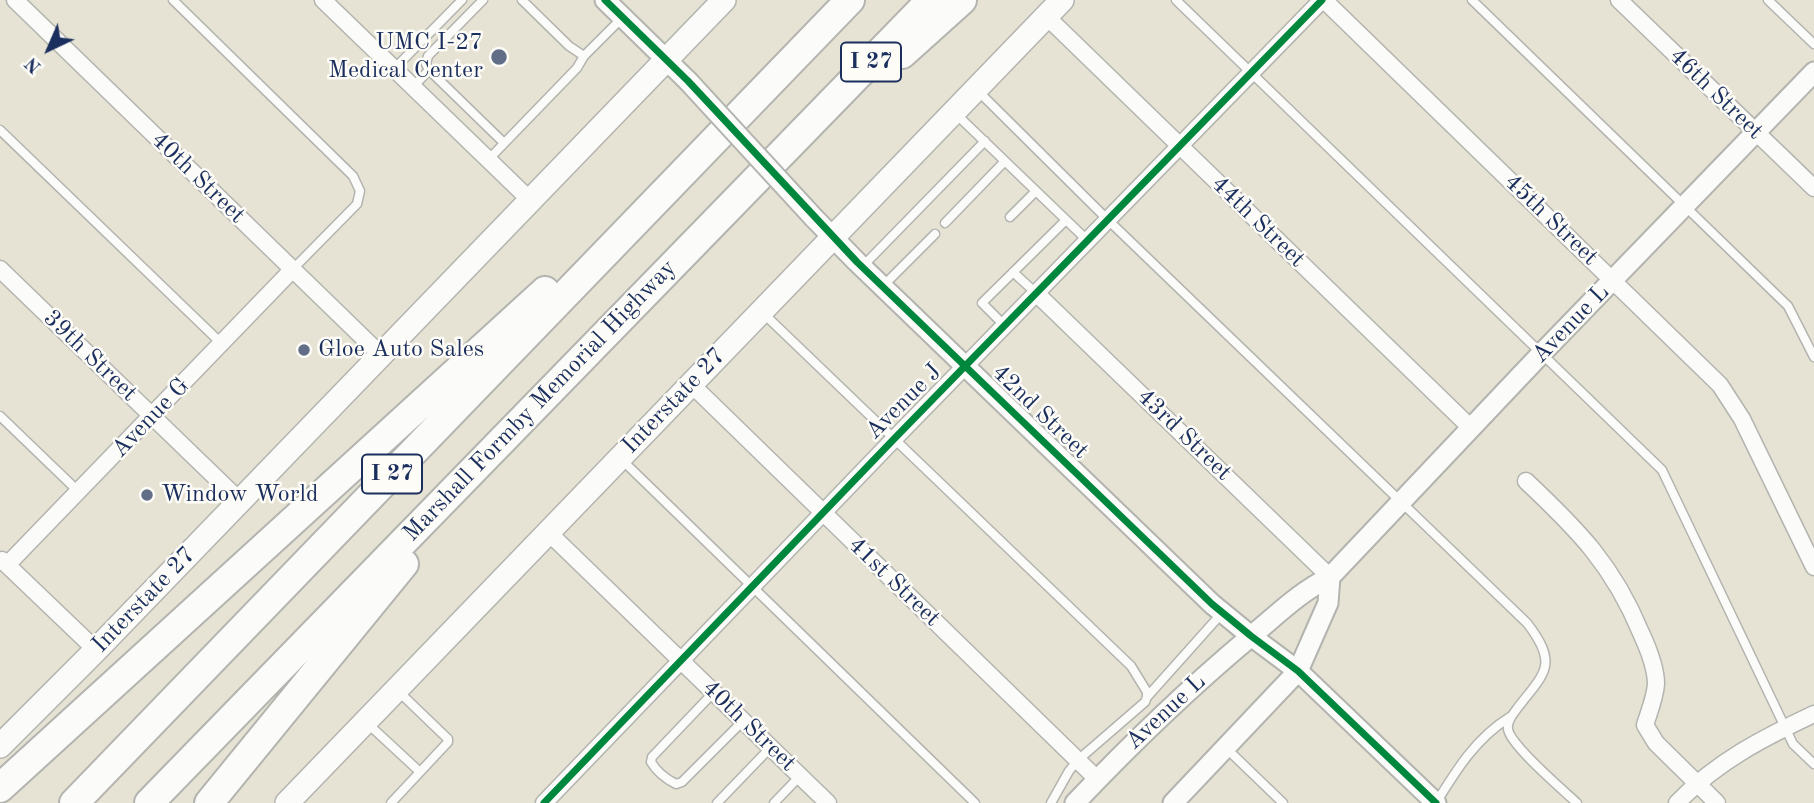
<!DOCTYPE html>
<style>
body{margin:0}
#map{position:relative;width:1814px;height:803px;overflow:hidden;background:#e6e3d4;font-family:"Old Standard TT",serif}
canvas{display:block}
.north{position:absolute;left:14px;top:14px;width:70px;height:70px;-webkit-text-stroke:5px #fdfcf7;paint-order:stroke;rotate:224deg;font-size:19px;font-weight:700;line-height:28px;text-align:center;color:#1b2f5e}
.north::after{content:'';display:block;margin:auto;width:24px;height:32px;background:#1b2f5e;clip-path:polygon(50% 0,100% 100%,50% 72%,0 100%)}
</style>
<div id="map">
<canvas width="1814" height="803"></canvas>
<div class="north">N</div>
</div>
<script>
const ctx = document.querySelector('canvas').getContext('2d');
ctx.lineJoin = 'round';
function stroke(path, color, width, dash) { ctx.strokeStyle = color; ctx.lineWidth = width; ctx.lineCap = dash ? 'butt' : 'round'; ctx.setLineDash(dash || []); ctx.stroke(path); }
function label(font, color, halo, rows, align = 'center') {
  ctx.font = font + ' "Old Standard TT",serif'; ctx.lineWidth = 5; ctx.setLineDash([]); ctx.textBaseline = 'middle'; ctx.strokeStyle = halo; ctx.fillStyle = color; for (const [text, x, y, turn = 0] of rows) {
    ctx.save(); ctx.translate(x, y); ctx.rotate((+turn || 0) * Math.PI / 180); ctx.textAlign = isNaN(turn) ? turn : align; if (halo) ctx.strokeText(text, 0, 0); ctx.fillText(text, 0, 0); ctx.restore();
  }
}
const service = new Path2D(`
 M 173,0 L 353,176 L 360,191 L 357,204 L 292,270
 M 483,0 L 428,56 L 426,64 L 429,70 L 504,143
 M 522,0 L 569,46 L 584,56
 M 1176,0 L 1662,470 L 1793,744 L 1814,764
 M 1472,0 L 1788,306 L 1814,357
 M 1768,0 L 1814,44
 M 394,69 L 462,0
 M 413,87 L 429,70
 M 978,91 L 1108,220 L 1527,623 C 1560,666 1544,673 1516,710 C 1512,715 1507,723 1508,729 C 1510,745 1563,790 1577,803
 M 956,114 L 1088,241
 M 0,130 L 222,344
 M 488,160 L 577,68 L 584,56 L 623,17
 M 1010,217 L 1036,191
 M 945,223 L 1005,161
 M 862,267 L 985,141
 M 1013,272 L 1037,294
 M 883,286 L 935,234
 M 763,313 L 1131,666 L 1147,692 L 1147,697
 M 1005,326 L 982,303 L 1066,220
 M 0,416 L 79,492
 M 621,459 L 975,803
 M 714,692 L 652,757 L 651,762 C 657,772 666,779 676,784 L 682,782 L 743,721
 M 366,722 L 420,772
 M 1226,748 L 1283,803
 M 391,803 L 448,742 L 448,739 L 397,690
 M 717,803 L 771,747
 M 774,803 L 800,776
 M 1051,803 L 1069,771 L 1078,760 L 1145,702 L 1147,697 L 1222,613
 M 1436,803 C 1457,769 1476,738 1510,717`);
const minor = new Path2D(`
 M 15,0 L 381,355
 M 323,0 L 530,200
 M 1324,0 L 1720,385 L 1742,419 L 1814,567
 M 1619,0 L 1814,188
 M 1046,16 L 1471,428
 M 0,269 L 240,501
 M 1037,294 L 1330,577
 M 691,384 L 1097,779
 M 1526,481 C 1578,530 1613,565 1641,633 C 1648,648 1656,667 1656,684 C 1655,698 1649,712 1645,725 L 1656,743 L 1717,803
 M 548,532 L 828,803
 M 2,560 L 96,650
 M 7,565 L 292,270
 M 544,803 L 893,440 L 1322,0
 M 1677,803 C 1716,762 1763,738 1814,714`);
const tertiary = new Path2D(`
 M 605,0 L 688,81
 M 814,218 L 857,262 L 1212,604 L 1251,636 L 1298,671 L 1436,803
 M 1075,803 C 1130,745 1187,690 1249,638 C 1277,615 1298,593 1330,577 L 1542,353 L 1814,72
 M 1173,803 L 1298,671 L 1328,603 L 1330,577`);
const secondary = new Path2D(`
 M 0,746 L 96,650 L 724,0
 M 287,803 L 1062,0`);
const motorway = new Path2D(`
 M 902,54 L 962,0
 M 0,788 L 545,291
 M 74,803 L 850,0
 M 149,803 L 931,0
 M 209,803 L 404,564`);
const tertiaryBridge = new Path2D(`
 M 688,81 L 814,218`);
const cycleway = new Path2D(`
 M 605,0 L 688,81 L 857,262 L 1212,604 L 1251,636 L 1298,671 L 1436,803
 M 544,803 L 893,440 L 1322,0`);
const markers = [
 [499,57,9,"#626e87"],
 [304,350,7,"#626e87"],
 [147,495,7,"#626e87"]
];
const shields = [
 [871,62,60],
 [392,474,60]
];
const shieldNames = [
 ["I 27",871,62],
 ["I 27",392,474]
];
const poiNames = [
 ["UMC I-27",483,43,"right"],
 ["Medical Center",483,71,"right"],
 ["Gloe Auto Sales",318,350],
 ["Window World",161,495]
];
const streetNames = [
 ["46th Street",1716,94,44],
 ["40th Street",198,178,44],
 ["45th Street",1551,220,44],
 ["44th Street",1258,222,44],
 ["Avenue L",1571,324,-46],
 ["39th Street",90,356,44],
 ["Marshall Formby Memorial Highway",540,401,-46],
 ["Interstate 27",674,401,-46],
 ["Avenue J",904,402,-45],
 ["42nd Street",1040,412,44],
 ["Avenue G",151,418,-46],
 ["43rd Street",1184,435,44],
 ["41st Street",894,582,44],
 ["Interstate 27",144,600,-46],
 ["Avenue L",1166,712,-43],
 ["40th Street",749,726,44]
];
stroke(service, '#b3b4af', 11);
stroke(minor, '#b3b4af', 19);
stroke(tertiary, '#b3b4af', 23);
stroke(secondary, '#b3b4af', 26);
stroke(motorway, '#b3b4af', 32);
stroke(service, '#fbfbf9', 8);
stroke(minor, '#fbfbf9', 16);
stroke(tertiary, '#fbfbf9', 19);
stroke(secondary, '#fbfbf9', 23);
stroke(motorway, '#fbfbf9', 28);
stroke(tertiaryBridge, '#b3b4af', 23, []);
stroke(tertiaryBridge, '#fbfbf9', 19);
stroke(cycleway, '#00873e', 7);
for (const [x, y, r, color] of markers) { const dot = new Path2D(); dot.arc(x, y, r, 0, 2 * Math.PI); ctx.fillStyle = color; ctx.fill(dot); stroke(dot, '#fdfcf7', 2.5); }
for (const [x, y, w] of shields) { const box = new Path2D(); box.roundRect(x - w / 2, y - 19.5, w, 39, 5); ctx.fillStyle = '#fdfcf7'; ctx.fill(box); stroke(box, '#1b2f5e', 2); }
label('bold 23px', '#1b2f5e', null, shieldNames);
label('24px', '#1b2f5e', '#fdfcf7', poiNames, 'left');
label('24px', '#1b2f5e', '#fdfcf7', streetNames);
</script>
